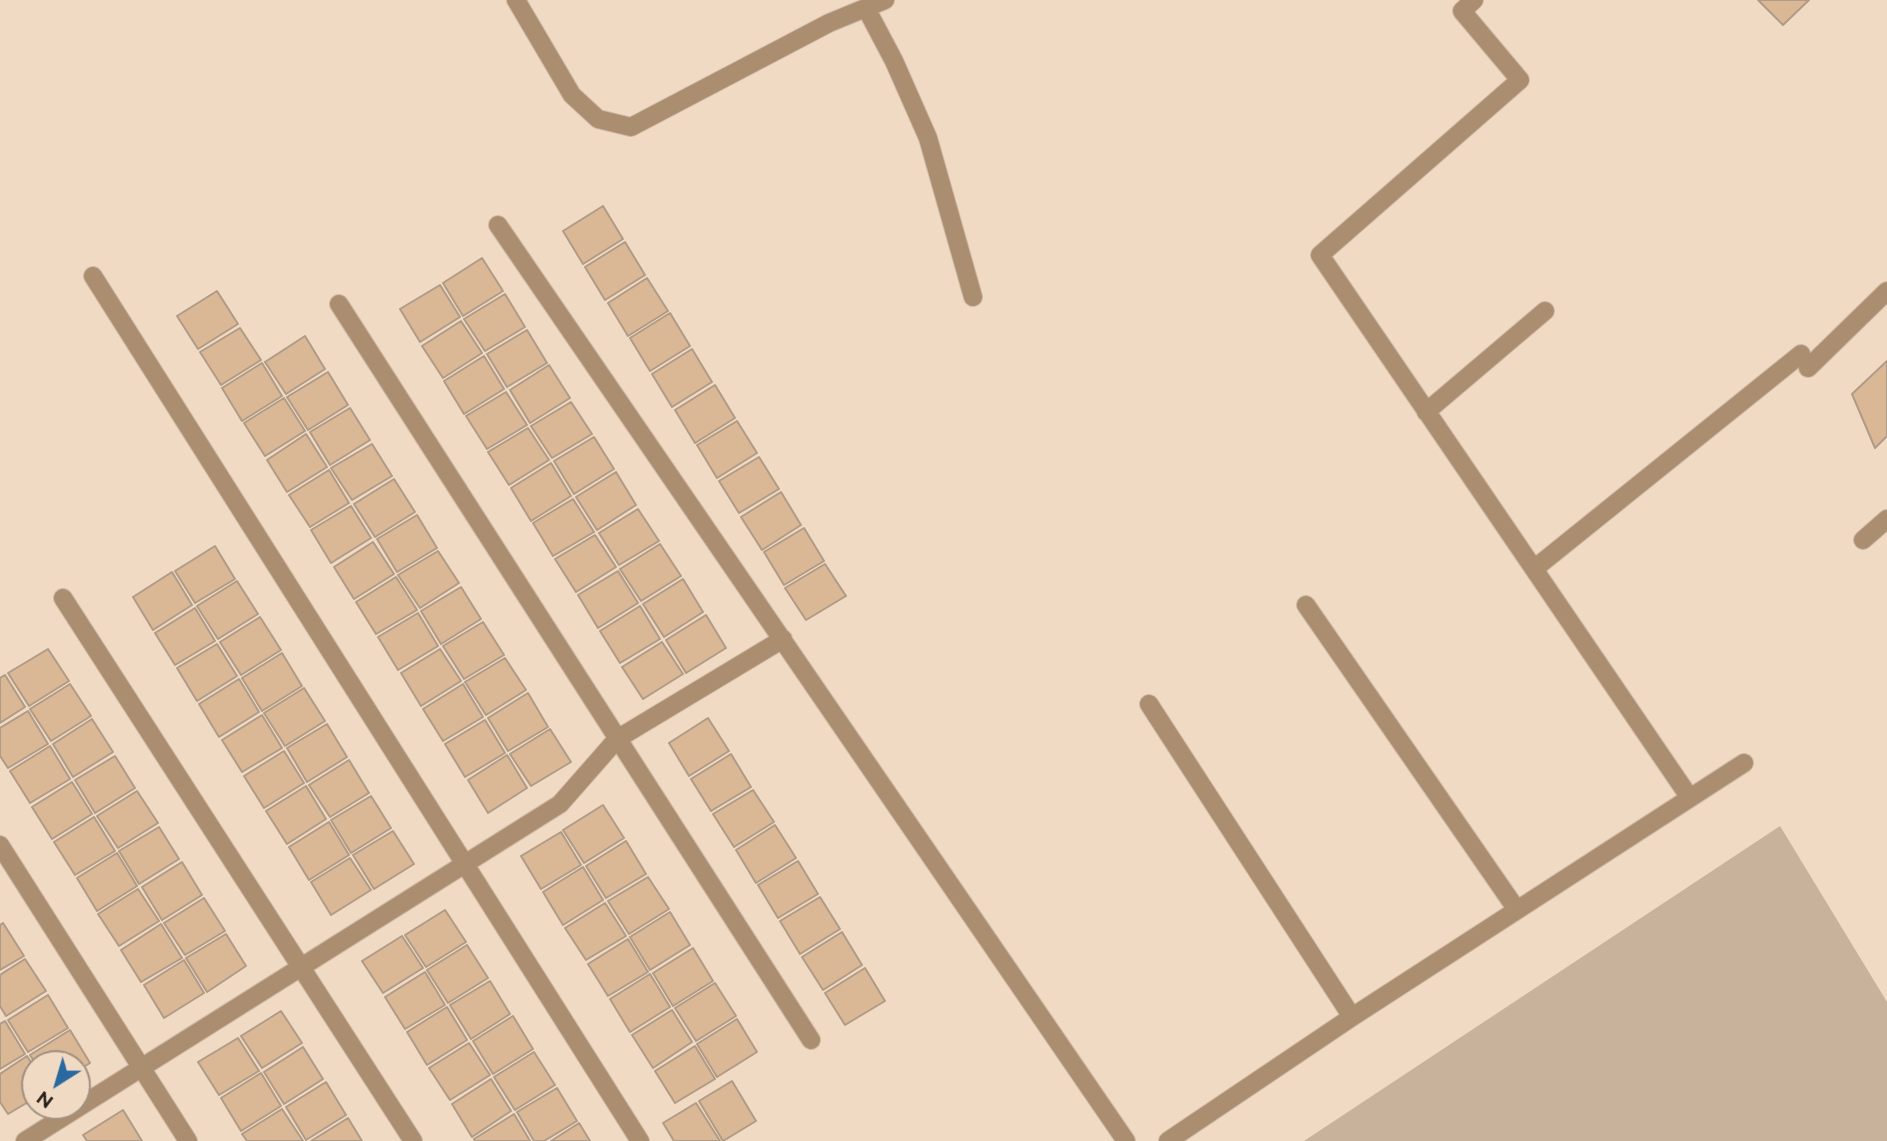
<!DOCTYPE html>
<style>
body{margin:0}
#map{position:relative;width:1887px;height:1141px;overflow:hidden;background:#f1dac4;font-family:Raleway,sans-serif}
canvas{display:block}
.north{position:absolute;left:21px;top:1050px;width:70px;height:70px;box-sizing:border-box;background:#f1dac4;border:2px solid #a19080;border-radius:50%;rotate:217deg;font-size:19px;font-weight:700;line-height:28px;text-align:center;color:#292119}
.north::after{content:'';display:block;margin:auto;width:24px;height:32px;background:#29699f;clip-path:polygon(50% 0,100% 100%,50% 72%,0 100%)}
</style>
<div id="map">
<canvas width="1887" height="1141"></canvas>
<div class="north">N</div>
</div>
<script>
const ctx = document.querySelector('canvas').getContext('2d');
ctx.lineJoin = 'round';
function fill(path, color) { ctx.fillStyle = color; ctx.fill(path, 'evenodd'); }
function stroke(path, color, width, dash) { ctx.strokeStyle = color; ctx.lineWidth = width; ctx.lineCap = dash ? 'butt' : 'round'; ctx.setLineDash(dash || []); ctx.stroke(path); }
const green = new Path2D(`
 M 1780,826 L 1887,1002 L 1887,1141 L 1304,1141 Z`);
const building = new Path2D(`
 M 1758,0 L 1809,0 L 1783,25 Z
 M 603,206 L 623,239 L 583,264 L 563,231 Z
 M 625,242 L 645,275 L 605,300 L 585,267 Z
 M 482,258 L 503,291 L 463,316 L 443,283 Z
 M 647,278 L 668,311 L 628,336 L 608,303 Z
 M 440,285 L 460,317 L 420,342 L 400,309 Z
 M 217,291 L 238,324 L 198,349 L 177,316 Z
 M 505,294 L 525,327 L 485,351 L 464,319 Z
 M 670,313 L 690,346 L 650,371 L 630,338 Z
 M 461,321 L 482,353 L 443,378 L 422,346 Z
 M 240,328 L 261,360 L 221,385 L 200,352 Z
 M 527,330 L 547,363 L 507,387 L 487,354 Z
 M 305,336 L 325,369 L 286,394 L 265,362 Z
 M 692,349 L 712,382 L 672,407 L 652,374 Z
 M 484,356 L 504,389 L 464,414 L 444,381 Z
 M 1887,361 L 1887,436 L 1875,448 L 1852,394 Z
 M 262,363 L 282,396 L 242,421 L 222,388 Z
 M 549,365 L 570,398 L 530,423 L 510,390 Z
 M 328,372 L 348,405 L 308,430 L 287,397 Z
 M 715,385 L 735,418 L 695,443 L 675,410 Z
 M 506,392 L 527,425 L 487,449 L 466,416 Z
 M 284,398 L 305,431 L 265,456 L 244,423 Z
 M 571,402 L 592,434 L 552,458 L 531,426 Z
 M 350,408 L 370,440 L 330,465 L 310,432 Z
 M 737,421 L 757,453 L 717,478 L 697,445 Z
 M 528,428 L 549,460 L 509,485 L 488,452 Z
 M 306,434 L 327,467 L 287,492 L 267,460 Z
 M 594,437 L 614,469 L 574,494 L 554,461 Z
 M 372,444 L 392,476 L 352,500 L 331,468 Z
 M 759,457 L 779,489 L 739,513 L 719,481 Z
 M 551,463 L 571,496 L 531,521 L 511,488 Z
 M 329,470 L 349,503 L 310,527 L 289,495 Z
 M 616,472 L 636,505 L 597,530 L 576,497 Z
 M 394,479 L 415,512 L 375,537 L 354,504 Z
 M 781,492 L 801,525 L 762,550 L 741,517 Z
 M 573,499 L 594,532 L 553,556 L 533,523 Z
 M 351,506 L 371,538 L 331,563 L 311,530 Z
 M 638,509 L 659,541 L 619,565 L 599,533 Z
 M 417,515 L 437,548 L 397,572 L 377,539 Z
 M 804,528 L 824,561 L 784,585 L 764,552 Z
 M 595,535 L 616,567 L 576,592 L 555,559 Z
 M 373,542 L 394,574 L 354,599 L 334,567 Z
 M 660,544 L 681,576 L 641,601 L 620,569 Z
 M 215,546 L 235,579 L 195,603 L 175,571 Z
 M 438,551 L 459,583 L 420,608 L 398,575 Z
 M 825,564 L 846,596 L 806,620 L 785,588 Z
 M 618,571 L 638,603 L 598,628 L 578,595 Z
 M 172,572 L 192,605 L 153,630 L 133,597 Z
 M 396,577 L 417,610 L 376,634 L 356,602 Z
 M 683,579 L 703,612 L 664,637 L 643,604 Z
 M 237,581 L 258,614 L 218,639 L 197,606 Z
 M 461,587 L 481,619 L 441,644 L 421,611 Z
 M 640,606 L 660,639 L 620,663 L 600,631 Z
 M 195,608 L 215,641 L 175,665 L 155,633 Z
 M 418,613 L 438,646 L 398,670 L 378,637 Z
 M 706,615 L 726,648 L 686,673 L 666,640 Z
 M 260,617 L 281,650 L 241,675 L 220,642 Z
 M 483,622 L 504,655 L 464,679 L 443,646 Z
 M 662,642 L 683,674 L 643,699 L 622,667 Z
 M 217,644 L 237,676 L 197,701 L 177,668 Z
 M 48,649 L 69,681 L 29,706 L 8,673 Z
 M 440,649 L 461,681 L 421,706 L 401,673 Z
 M 282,653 L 302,686 L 262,711 L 242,678 Z
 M 505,658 L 526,690 L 486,715 L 465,682 Z
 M 5,675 L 25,707 L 0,723 L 0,678 Z
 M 239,679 L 259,712 L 219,737 L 199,704 Z
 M 70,684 L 91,716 L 51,741 L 30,709 Z
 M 463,684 L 483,717 L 443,741 L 423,709 Z
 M 304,688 L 325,721 L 285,746 L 264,713 Z
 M 528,693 L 548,727 L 508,751 L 488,718 Z
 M 28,711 L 48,744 L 8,768 L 0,756 L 0,728 Z
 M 262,715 L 282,748 L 242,772 L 222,740 Z
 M 708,718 L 729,751 L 689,776 L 669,743 Z
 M 92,719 L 113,752 L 73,777 L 53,744 Z
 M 485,720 L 505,753 L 465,777 L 445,744 Z
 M 327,724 L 347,757 L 307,782 L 287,748 Z
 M 550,729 L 571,762 L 531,786 L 510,754 Z
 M 50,746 L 70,779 L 30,803 L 10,771 Z
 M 284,751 L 304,783 L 264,808 L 244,776 Z
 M 731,754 L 751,787 L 711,811 L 691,779 Z
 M 507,755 L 527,788 L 488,813 L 468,780 Z
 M 115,756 L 135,788 L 95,813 L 75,780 Z
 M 349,760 L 369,793 L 330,817 L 309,785 Z
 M 72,782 L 92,814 L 52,839 L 32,807 Z
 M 306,786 L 326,819 L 287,844 L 266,811 Z
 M 753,790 L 774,822 L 734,847 L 713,814 Z
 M 137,791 L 158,823 L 118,848 L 97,816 Z
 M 371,796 L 391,828 L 351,853 L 331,820 Z
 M 603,805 L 624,838 L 584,863 L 563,830 Z
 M 94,817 L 115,851 L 75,875 L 54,842 Z
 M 329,822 L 349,855 L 309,880 L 289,847 Z
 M 775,825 L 796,858 L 756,883 L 736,850 Z
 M 159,827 L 179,859 L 139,884 L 119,851 Z
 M 393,831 L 414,864 L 374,889 L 353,855 Z
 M 561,832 L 581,865 L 541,889 L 521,856 Z
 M 626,841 L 646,874 L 606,898 L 586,866 Z
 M 117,853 L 137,886 L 97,911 L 77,878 Z
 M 350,858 L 371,890 L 331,915 L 311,882 Z
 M 798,861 L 818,894 L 778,918 L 758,885 Z
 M 182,862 L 202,895 L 162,920 L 142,887 Z
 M 583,867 L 603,900 L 563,925 L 543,892 Z
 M 648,877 L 669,909 L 629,934 L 608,901 Z
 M 138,889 L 159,921 L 119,946 L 98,914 Z
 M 820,897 L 840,929 L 800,954 L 780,921 Z
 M 204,898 L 225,931 L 185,955 L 164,923 Z
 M 605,903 L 626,936 L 586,960 L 565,928 Z
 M 445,910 L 466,942 L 426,967 L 405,935 Z
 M 670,912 L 690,945 L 650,970 L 630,937 Z
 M 3,923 L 24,956 L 0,970 L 0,925 Z
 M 161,924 L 182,958 L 141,982 L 121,950 Z
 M 842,932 L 862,965 L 823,990 L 802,957 Z
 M 226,934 L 246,966 L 207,992 L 186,958 Z
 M 402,936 L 423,968 L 383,993 L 362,961 Z
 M 628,939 L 648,972 L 608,996 L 588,964 Z
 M 467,945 L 488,978 L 448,1003 L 427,970 Z
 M 693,948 L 713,981 L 673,1006 L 653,973 Z
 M 25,959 L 46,991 L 6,1016 L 0,1006 L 0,975 Z
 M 184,960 L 204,993 L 164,1018 L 144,985 Z
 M 865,968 L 885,1001 L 845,1025 L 825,993 Z
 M 425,972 L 445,1005 L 405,1029 L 385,997 Z
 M 650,974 L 670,1007 L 630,1032 L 610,999 Z
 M 490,981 L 510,1014 L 471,1039 L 450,1005 Z
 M 715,983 L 736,1016 L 696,1041 L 675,1008 Z
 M 48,995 L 68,1028 L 28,1052 L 8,1020 Z
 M 447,1007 L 467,1040 L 427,1065 L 407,1032 Z
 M 672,1010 L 692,1042 L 653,1068 L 632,1035 Z
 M 281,1011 L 302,1043 L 262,1068 L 241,1036 Z
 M 513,1016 L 533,1049 L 493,1074 L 473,1041 Z
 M 737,1019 L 757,1052 L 717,1077 L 697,1044 Z
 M 5,1021 L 25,1054 L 0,1069 L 0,1024 Z
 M 70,1030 L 90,1063 L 77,1071 L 77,1064 L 36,1064 L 30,1055 Z
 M 238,1038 L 259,1071 L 219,1095 L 198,1062 Z
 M 469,1043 L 490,1075 L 450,1100 L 429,1068 Z
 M 695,1046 L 715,1079 L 675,1103 L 655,1071 Z
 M 303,1047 L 323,1079 L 284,1104 L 264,1072 Z
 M 534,1052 L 555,1085 L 515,1110 L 494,1077 Z
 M 27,1056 L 35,1069 L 35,1098 L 8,1114 L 0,1102 L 0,1074 Z
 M 261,1073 L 281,1106 L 241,1131 L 221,1098 Z
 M 491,1079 L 511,1111 L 472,1137 L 452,1104 Z
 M 732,1081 L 756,1121 L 723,1141 L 699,1101 Z
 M 326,1082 L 346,1115 L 306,1140 L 286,1107 Z
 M 557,1088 L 577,1121 L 544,1141 L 534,1141 L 517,1112 Z
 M 696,1103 L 720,1141 L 674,1141 L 663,1123 Z
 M 282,1109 L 303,1141 L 247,1141 L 242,1134 Z
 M 123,1110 L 142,1141 L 87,1141 L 83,1135 Z
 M 514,1114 L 530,1141 L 475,1141 L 474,1139 Z
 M 348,1118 L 362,1141 L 311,1141 Z
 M 579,1123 L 590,1141 L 551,1141 Z`);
const street = new Path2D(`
 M 516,0 L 572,95 L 598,119 L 631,127 L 829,23 L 885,0
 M 1474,0 L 1462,11 L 1520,80 L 1320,255 L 1690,798
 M 866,8 L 894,61 L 928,138 L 973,297
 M 498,225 L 1126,1141
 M 93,276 L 640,1141
 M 339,304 L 811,1040
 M 1808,368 L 1887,291
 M 1426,412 L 1545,311
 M 1863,540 L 1887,519
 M 1534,569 L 1801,354
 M 63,598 L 413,1141
 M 1306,605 L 1517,910
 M 1149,704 L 1352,1017
 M 0,845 L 188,1141
 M 25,1141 L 560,804 L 617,739 L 783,639
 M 1168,1141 L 1352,1017 L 1744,763`);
fill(green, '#c8b29c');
fill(building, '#dbb895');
stroke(building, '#af9b86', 2);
stroke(street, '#cdb9a5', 20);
stroke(street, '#ab8e70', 18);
</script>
